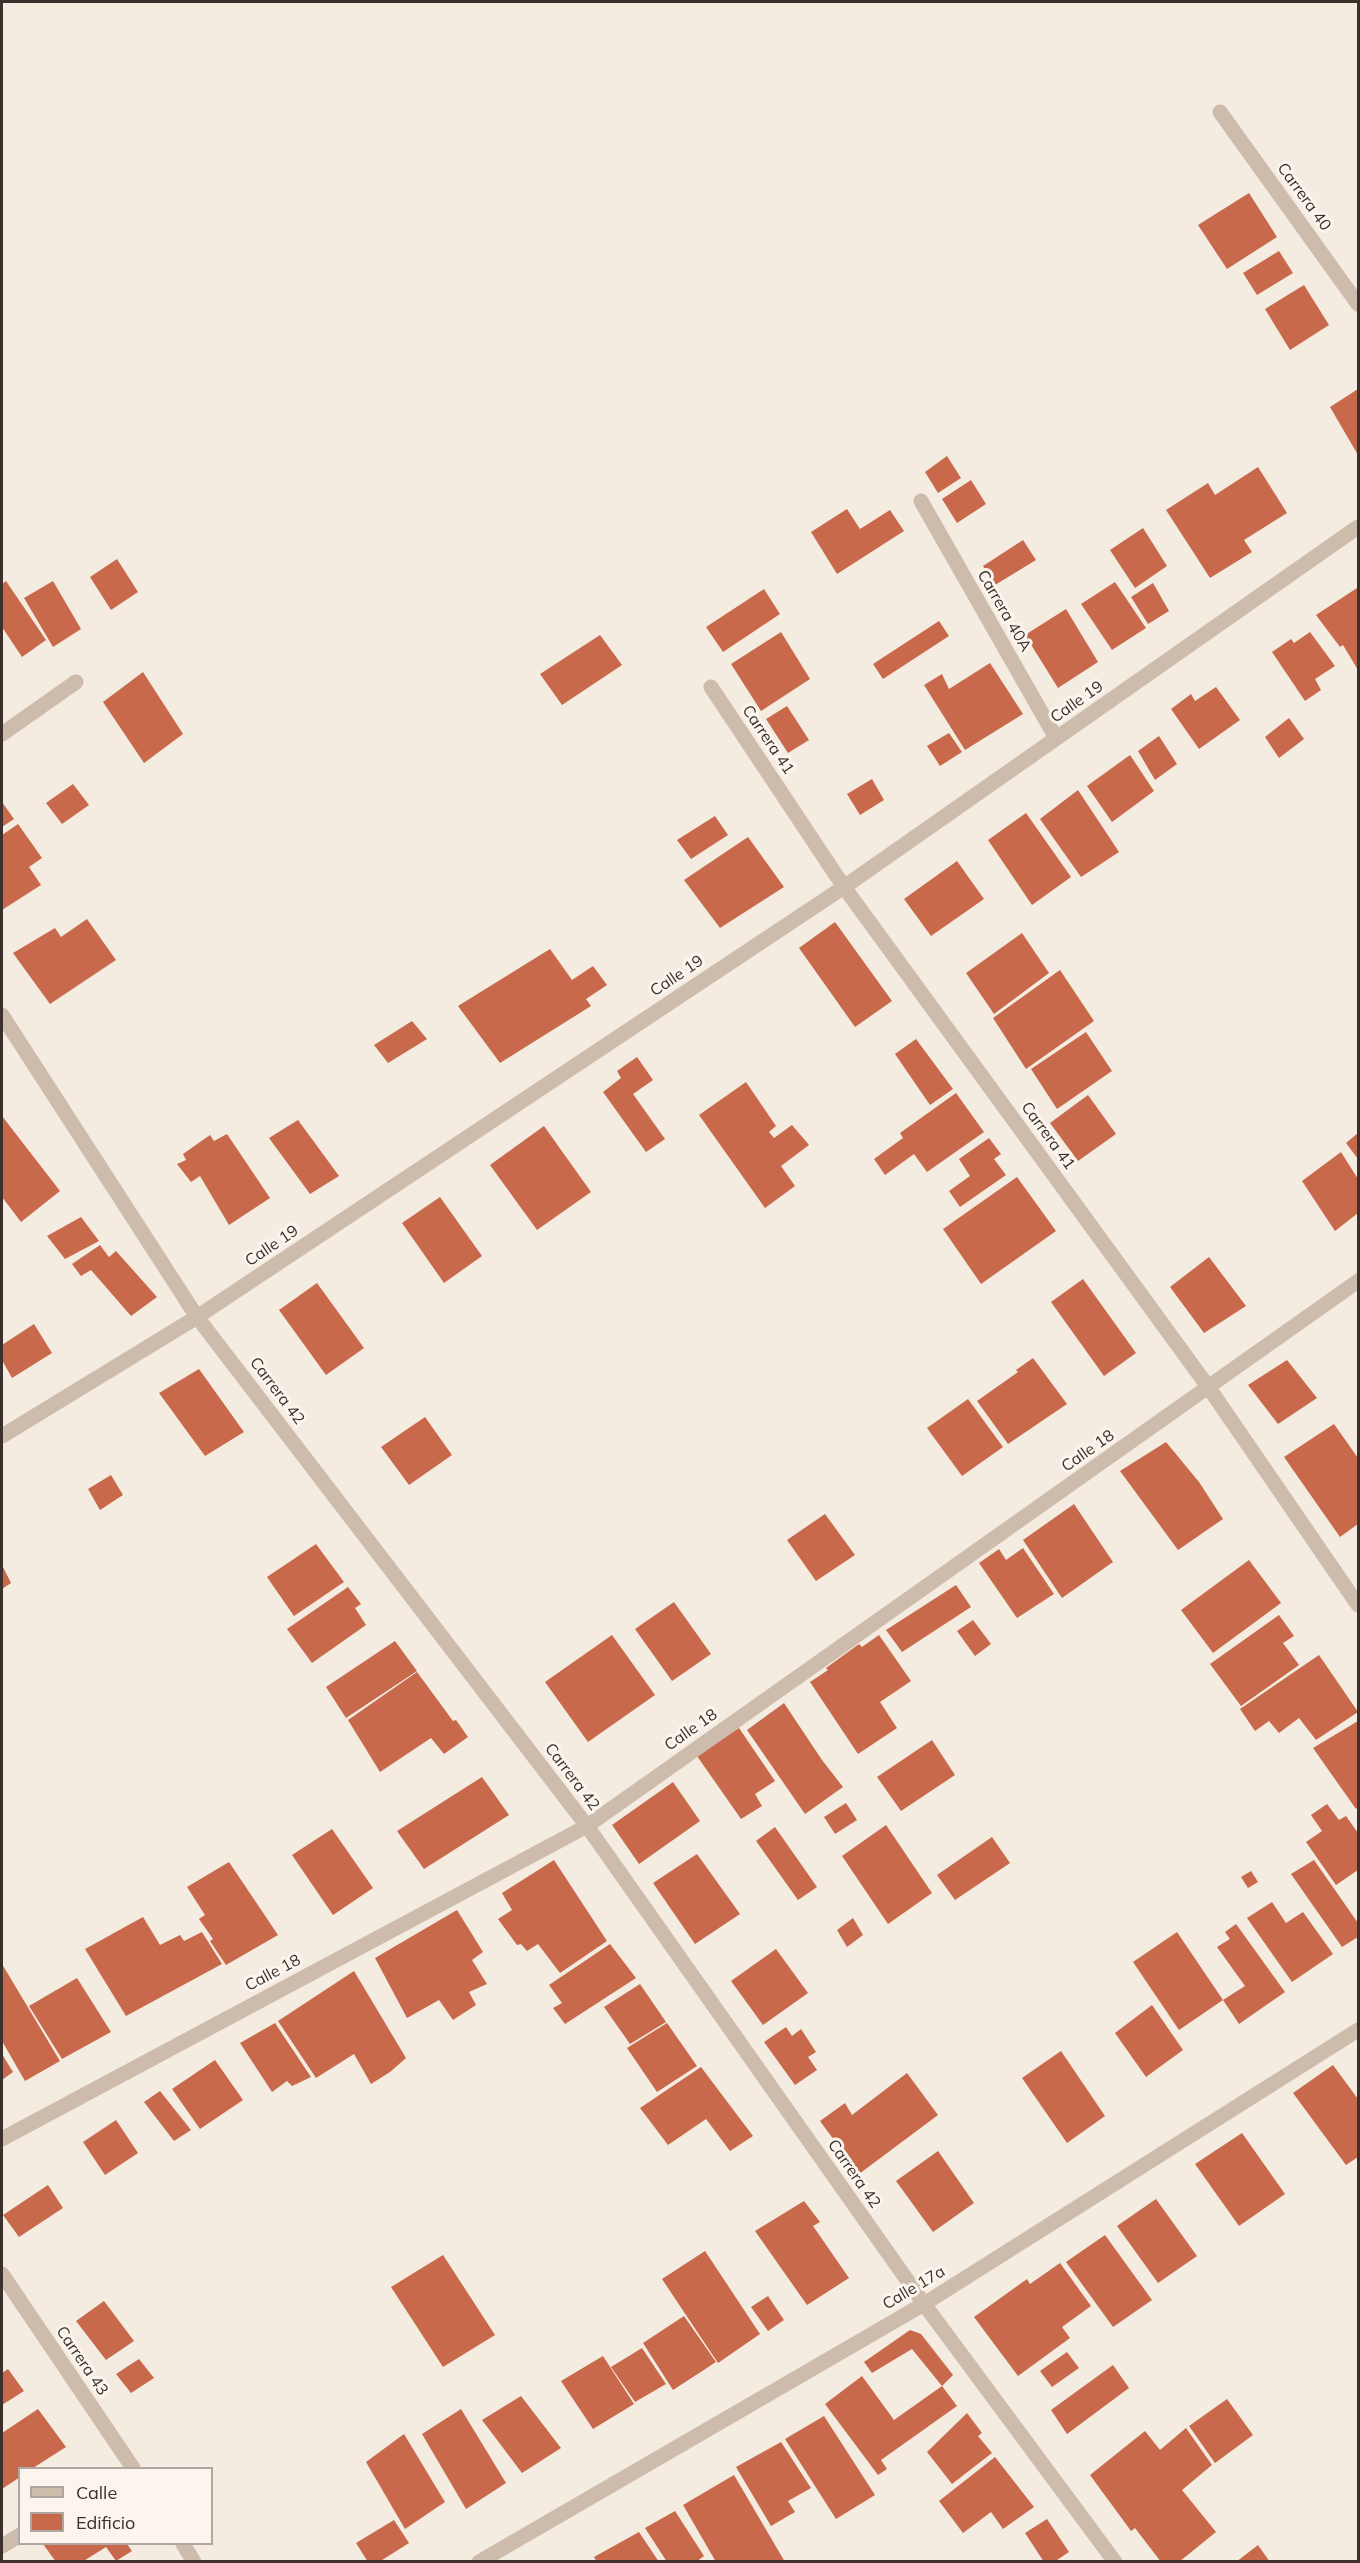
<!DOCTYPE html>
<style>
body{margin:0}
#map{position:relative;width:1360px;height:2563px;overflow:hidden;background:#f4ebe1;font-family:Mulish,sans-serif}
canvas{display:block}
.frame{position:absolute;inset:0;border:3px solid #3b302b;pointer-events:none}
.legend{position:absolute;left:18px;top:2467px;width:195px;height:78px;box-sizing:border-box;background:#fbf5ee;border:2px solid #aea6a0;margin:0;padding:8px 10px;list-style:none;font-size:18px;color:#3b302b}
.legend li{display:flex;align-items:center;gap:12px;height:30px}
.legend b{width:30px;border:2px solid #aea6a0}
</style>
<div id="map">
<canvas width="1360" height="2563"></canvas>
<div class="frame"></div>
<ul class="legend">
<li><b style="height:8px;background:#cdbbac"></b>Calle</li>
<li><b style="height:16px;background:#c8694b"></b>Edificio</li>
</ul>
</div>
<script>
const ctx = document.querySelector('canvas').getContext('2d');
ctx.lineJoin = 'round';
function fill(path, color) { ctx.fillStyle = color; ctx.fill(path, 'evenodd'); }
function stroke(path, color, width, dash) { ctx.strokeStyle = color; ctx.lineWidth = width; ctx.lineCap = dash ? 'butt' : 'round'; ctx.setLineDash(dash || []); ctx.stroke(path); }
function label(font, color, halo, rows, align = 'center') {
  ctx.font = font + ' Mulish,sans-serif'; ctx.lineWidth = 6; ctx.setLineDash([]); ctx.textBaseline = 'middle'; ctx.strokeStyle = halo; ctx.fillStyle = color; for (const [text, x, y, turn = 0] of rows) {
    ctx.save(); ctx.translate(x, y); ctx.rotate((+turn || 0) * Math.PI / 180); ctx.textAlign = isNaN(turn) ? turn : align; if (halo) ctx.strokeText(text, 0, 0); ctx.fillText(text, 0, 0); ctx.restore();
  }
}
const building = new Path2D(`
 M 1249,193 L 1277,237 L 1227,269 L 1198,225 Z
 M 1279,251 L 1293,273 L 1257,295 L 1243,273 Z
 M 1304,285 L 1329,325 L 1290,350 L 1265,309 Z
 M 1358,389 L 1358,455 L 1330,407 Z
 M 947,456 L 961,478 L 938,493 L 925,472 Z
 M 1258,467 L 1287,513 L 1244,540 L 1252,552 L 1210,578 L 1166,510 L 1208,483 L 1215,495 Z
 M 971,480 L 986,504 L 957,523 L 942,499 Z
 M 847,509 L 860,529 L 890,510 L 904,531 L 837,574 L 811,532 Z
 M 1143,528 L 1167,566 L 1135,588 L 1110,550 Z
 M 1023,540 L 1036,560 L 995,585 L 983,566 Z
 M 117,559 L 138,592 L 111,610 L 90,577 Z
 M 6,581 L 46,640 L 22,657 L 2,627 L 2,584 Z
 M 53,581 L 81,629 L 53,647 L 24,598 Z
 M 1115,582 L 1146,628 L 1112,650 L 1081,604 Z
 M 1153,583 L 1169,611 L 1148,624 L 1131,597 Z
 M 1357,588 L 1358,590 L 1358,670 L 1343,645 L 1340,647 L 1316,615 Z
 M 764,589 L 780,614 L 723,652 L 706,627 Z
 M 1066,609 L 1098,662 L 1058,688 L 1025,635 Z
 M 939,621 L 949,636 L 883,679 L 873,664 Z
 M 781,632 L 810,679 L 761,711 L 731,664 Z
 M 1310,632 L 1335,666 L 1315,679 L 1321,690 L 1305,701 L 1272,652 L 1291,639 L 1294,643 Z
 M 600,635 L 622,665 L 562,705 L 540,674 Z
 M 990,663 L 1023,714 L 965,750 L 924,685 L 942,674 L 949,689 Z
 M 143,672 L 183,734 L 144,763 L 103,702 Z
 M 1216,687 L 1240,720 L 1199,749 L 1171,709 L 1191,694 L 1195,701 Z
 M 787,706 L 809,740 L 788,753 L 766,719 Z
 M 1289,718 L 1304,739 L 1279,758 L 1265,737 Z
 M 949,733 L 962,752 L 940,766 L 927,746 Z
 M 1159,736 L 1177,764 L 1155,780 L 1138,751 Z
 M 1130,755 L 1154,791 L 1112,822 L 1087,786 Z
 M 872,779 L 884,800 L 860,815 L 847,794 Z
 M 73,784 L 89,805 L 62,824 L 46,803 Z
 M 1078,790 L 1119,852 L 1081,877 L 1040,819 Z
 M 2,802 L 14,819 L 2,827 Z
 M 1026,813 L 1071,877 L 1032,905 L 988,840 Z
 M 715,816 L 728,835 L 691,859 L 677,840 Z
 M 18,824 L 42,858 L 29,867 L 41,885 L 2,910 L 2,835 Z
 M 748,837 L 784,887 L 720,928 L 684,880 Z
 M 957,861 L 984,899 L 931,936 L 904,899 Z
 M 87,919 L 116,960 L 50,1004 L 13,953 L 55,928 L 61,937 Z
 M 835,922 L 892,1001 L 855,1027 L 799,948 Z
 M 1022,933 L 1049,973 L 994,1014 L 966,973 Z
 M 550,949 L 572,980 L 593,966 L 607,985 L 586,999 L 591,1006 L 500,1063 L 458,1006 Z
 M 1060,970 L 1094,1021 L 1026,1069 L 993,1018 Z
 M 412,1021 L 427,1039 L 388,1063 L 374,1045 Z
 M 1086,1032 L 1112,1071 L 1057,1109 L 1031,1069 Z
 M 916,1039 L 953,1089 L 930,1105 L 895,1054 Z
 M 637,1057 L 653,1080 L 633,1094 L 665,1139 L 646,1152 L 603,1092 L 621,1078 L 617,1071 Z
 M 746,1082 L 776,1126 L 769,1132 L 774,1138 L 792,1125 L 809,1145 L 781,1166 L 795,1186 L 765,1208 L 699,1115 Z
 M 956,1093 L 984,1132 L 927,1172 L 914,1154 L 885,1175 L 874,1159 L 903,1138 L 900,1133 Z
 M 1088,1095 L 1116,1134 L 1078,1161 L 1050,1123 Z
 M 2,1116 L 60,1191 L 21,1222 L 2,1197 Z
 M 298,1120 L 339,1176 L 310,1194 L 269,1138 Z
 M 544,1126 L 591,1192 L 537,1230 L 490,1165 Z
 M 1358,1133 L 1358,1159 L 1346,1143 Z
 M 227,1134 L 270,1198 L 229,1225 L 200,1176 L 191,1182 L 177,1164 L 186,1160 L 183,1154 L 210,1135 L 214,1141 Z
 M 989,1138 L 1001,1154 L 994,1159 L 1006,1175 L 960,1207 L 949,1191 L 970,1176 L 959,1159 Z
 M 1341,1152 L 1358,1179 L 1358,1213 L 1335,1231 L 1302,1181 Z
 M 1017,1177 L 1056,1231 L 981,1284 L 943,1229 Z
 M 440,1197 L 482,1256 L 444,1283 L 402,1223 Z
 M 81,1217 L 99,1241 L 65,1259 L 47,1236 Z
 M 100,1245 L 109,1257 L 116,1251 L 157,1297 L 131,1316 L 91,1270 L 81,1276 L 72,1264 Z
 M 1209,1257 L 1246,1306 L 1204,1333 L 1170,1287 Z
 M 1083,1279 L 1136,1353 L 1104,1376 L 1051,1302 Z
 M 317,1283 L 364,1348 L 326,1375 L 279,1310 Z
 M 34,1324 L 52,1353 L 12,1378 L 2,1360 L 2,1345 Z
 M 1033,1358 L 1067,1404 L 1008,1444 L 977,1401 L 1018,1372 L 1016,1370 Z
 M 1287,1360 L 1317,1398 L 1278,1424 L 1248,1385 Z
 M 199,1369 L 244,1432 L 205,1456 L 159,1393 Z
 M 968,1399 L 1003,1447 L 962,1476 L 927,1428 Z
 M 425,1417 L 452,1455 L 409,1485 L 381,1447 Z
 M 1334,1424 L 1358,1458 L 1358,1524 L 1340,1537 L 1284,1457 Z
 M 1166,1442 L 1199,1482 L 1223,1519 L 1178,1550 L 1120,1471 Z
 M 111,1475 L 123,1495 L 100,1510 L 88,1489 Z
 M 1074,1504 L 1113,1562 L 1062,1598 L 1023,1540 Z
 M 825,1514 L 855,1555 L 816,1581 L 787,1540 Z
 M 316,1544 L 344,1582 L 294,1616 L 267,1577 Z
 M 1023,1548 L 1054,1594 L 1017,1618 L 979,1563 L 999,1549 L 1006,1560 Z
 M 1249,1560 L 1281,1603 L 1213,1653 L 1181,1610 Z
 M 2,1565 L 11,1583 L 2,1589 Z
 M 956,1585 L 971,1607 L 902,1652 L 886,1630 Z
 M 348,1587 L 361,1604 L 355,1608 L 366,1625 L 312,1663 L 287,1629 Z
 M 674,1602 L 711,1654 L 672,1681 L 635,1629 Z
 M 1279,1615 L 1294,1636 L 1283,1643 L 1299,1665 L 1241,1706 L 1210,1664 Z
 M 973,1620 L 991,1644 L 975,1656 L 957,1631 Z
 M 612,1635 L 655,1695 L 588,1742 L 545,1682 Z
 M 879,1635 L 911,1681 L 880,1702 L 897,1728 L 858,1754 L 810,1682 L 828,1670 L 826,1668 L 859,1644 L 862,1647 Z
 M 395,1641 L 417,1671 L 346,1718 L 326,1687 Z
 M 1319,1655 L 1358,1712 L 1316,1740 L 1299,1718 L 1279,1733 L 1269,1721 L 1255,1731 L 1240,1709 Z
 M 417,1672 L 453,1721 L 456,1720 L 468,1737 L 444,1754 L 431,1738 L 380,1772 L 348,1720 Z
 M 784,1703 L 822,1760 L 843,1787 L 805,1814 L 747,1730 Z
 M 1358,1721 L 1358,1807 L 1356,1809 L 1313,1748 Z
 M 739,1728 L 775,1781 L 755,1794 L 762,1806 L 741,1819 L 697,1756 Z
 M 932,1740 L 955,1775 L 901,1811 L 877,1777 Z
 M 482,1777 L 509,1815 L 424,1869 L 397,1831 Z
 M 673,1782 L 700,1821 L 639,1864 L 612,1825 Z
 M 846,1803 L 857,1820 L 835,1834 L 824,1817 Z
 M 1327,1804 L 1339,1820 L 1346,1816 L 1358,1833 L 1358,1870 L 1336,1885 L 1306,1842 L 1322,1831 L 1311,1815 Z
 M 886,1825 L 932,1893 L 888,1924 L 842,1856 Z
 M 775,1827 L 817,1887 L 798,1900 L 756,1841 Z
 M 332,1829 L 373,1888 L 333,1915 L 292,1855 Z
 M 992,1837 L 1010,1863 L 955,1900 L 937,1875 Z
 M 697,1854 L 740,1914 L 695,1944 L 653,1883 Z
 M 554,1860 L 607,1941 L 560,1973 L 538,1944 L 527,1951 L 521,1944 L 517,1945 L 498,1919 L 512,1910 L 502,1893 Z
 M 1314,1860 L 1358,1923 L 1358,1937 L 1342,1947 L 1291,1874 Z
 M 229,1862 L 278,1935 L 226,1965 L 210,1941 L 213,1939 L 199,1919 L 205,1915 L 187,1887 Z
 M 1251,1871 L 1258,1882 L 1248,1888 L 1241,1877 Z
 M 1272,1902 L 1286,1923 L 1303,1912 L 1333,1954 L 1292,1982 L 1247,1918 Z
 M 457,1910 L 483,1952 L 472,1960 L 487,1984 L 469,1992 L 476,2005 L 453,2020 L 439,2000 L 407,2018 L 375,1958 Z
 M 143,1917 L 160,1945 L 180,1935 L 184,1941 L 202,1932 L 222,1964 L 126,2016 L 85,1949 Z
 M 853,1918 L 863,1935 L 847,1947 L 837,1930 Z
 M 1236,1924 L 1285,1992 L 1239,2024 L 1223,2000 L 1245,1986 L 1217,1947 L 1230,1939 L 1225,1932 Z
 M 1177,1932 L 1223,2000 L 1179,2030 L 1133,1962 Z
 M 610,1944 L 636,1978 L 565,2024 L 553,2008 L 562,2003 L 549,1985 Z
 M 776,1949 L 808,1993 L 763,2025 L 731,1981 Z
 M 2,1964 L 60,2061 L 25,2081 L 2,2041 Z
 M 354,1971 L 406,2058 L 390,2072 L 371,2084 L 354,2054 L 316,2078 L 278,2021 Z
 M 77,1978 L 111,2032 L 62,2059 L 29,2006 Z
 M 640,1984 L 666,2022 L 630,2044 L 604,2007 Z
 M 1152,2005 L 1183,2050 L 1146,2077 L 1115,2033 Z
 M 275,2023 L 311,2077 L 292,2086 L 287,2081 L 272,2092 L 240,2043 Z
 M 667,2023 L 697,2066 L 657,2092 L 627,2048 Z
 M 786,2027 L 792,2036 L 801,2029 L 816,2052 L 808,2057 L 817,2070 L 795,2085 L 764,2042 Z
 M 1061,2051 L 1105,2116 L 1067,2143 L 1022,2078 Z
 M 2,2054 L 13,2072 L 2,2080 Z
 M 215,2060 L 243,2100 L 200,2129 L 172,2089 Z
 M 1333,2065 L 1358,2099 L 1358,2157 L 1346,2165 L 1293,2093 Z
 M 701,2067 L 753,2136 L 730,2151 L 706,2119 L 668,2145 L 640,2108 Z
 M 907,2073 L 938,2115 L 859,2174 L 820,2121 L 845,2103 L 852,2115 Z
 M 160,2091 L 191,2130 L 174,2141 L 144,2102 Z
 M 116,2120 L 138,2153 L 105,2175 L 83,2142 Z
 M 1242,2133 L 1285,2194 L 1239,2226 L 1195,2164 Z
 M 938,2151 L 974,2203 L 933,2232 L 896,2181 Z
 M 48,2185 L 63,2208 L 19,2237 L 3,2215 Z
 M 1156,2199 L 1197,2256 L 1158,2283 L 1117,2226 Z
 M 804,2201 L 820,2222 L 813,2226 L 849,2278 L 807,2305 L 755,2231 Z
 M 1105,2235 L 1152,2300 L 1113,2327 L 1066,2262 Z
 M 705,2251 L 760,2334 L 718,2363 L 662,2279 Z
 M 443,2255 L 495,2335 L 443,2367 L 391,2287 Z
 M 1060,2263 L 1091,2306 L 1062,2327 L 1070,2338 L 1018,2376 L 974,2317 L 1027,2279 L 1030,2284 Z
 M 768,2296 L 784,2320 L 768,2331 L 751,2307 Z
 M 104,2301 L 134,2341 L 106,2360 L 76,2321 Z
 M 684,2316 L 716,2362 L 673,2390 L 643,2343 Z
 M 910,2330 L 921,2334 L 953,2375 L 942,2386 L 912,2349 L 872,2373 L 864,2362 Z
 M 642,2348 L 666,2384 L 635,2402 L 611,2367 Z
 M 1067,2352 L 1079,2368 L 1052,2387 L 1040,2371 Z
 M 603,2356 L 634,2404 L 593,2429 L 561,2381 Z
 M 139,2359 L 154,2378 L 131,2393 L 116,2374 Z
 M 1113,2365 L 1129,2388 L 1067,2434 L 1051,2410 Z
 M 8,2369 L 24,2391 L 2,2405 L 2,2373 Z
 M 862,2376 L 894,2420 L 942,2386 L 957,2406 L 881,2460 L 887,2469 L 878,2475 L 825,2404 Z
 M 521,2396 L 561,2448 L 522,2473 L 482,2420 Z
 M 1227,2399 L 1253,2435 L 1215,2463 L 1189,2426 Z
 M 38,2409 L 66,2447 L 33,2468 L 20,2468 L 20,2477 L 2,2489 L 2,2433 Z
 M 461,2409 L 506,2483 L 466,2509 L 422,2434 Z
 M 967,2413 L 982,2433 L 978,2436 L 992,2453 L 952,2484 L 927,2452 Z
 M 824,2416 L 875,2495 L 836,2519 L 785,2439 Z
 M 1186,2428 L 1212,2465 L 1182,2490 L 1216,2532 L 1179,2562 L 1161,2562 L 1135,2528 L 1131,2531 L 1090,2475 L 1145,2431 L 1160,2450 Z
 M 404,2434 L 445,2502 L 405,2529 L 366,2462 Z
 M 781,2442 L 811,2488 L 788,2501 L 795,2512 L 771,2526 L 736,2467 Z
 M 995,2457 L 1034,2507 L 1003,2529 L 991,2512 L 963,2533 L 939,2501 Z
 M 734,2475 L 785,2562 L 716,2562 L 683,2505 Z
 M 675,2511 L 704,2556 L 696,2562 L 667,2562 L 645,2528 Z
 M 1047,2519 L 1069,2552 L 1054,2562 L 1044,2562 L 1025,2533 Z
 M 394,2520 L 409,2543 L 379,2562 L 368,2562 L 356,2543 Z
 M 639,2532 L 659,2562 L 597,2562 L 594,2557 Z
 M 43,2544 L 127,2544 L 132,2551 L 116,2561 L 106,2547 L 82,2562 L 56,2562 Z
 M 1258,2545 L 1270,2562 L 1236,2562 Z`);
const minor = new Path2D(`
 M 1220,112 L 1358,304
 M 921,501 L 1056,738
 M 711,687 L 844,887 L 1209,1388 L 1358,1605
 M 2,734 L 76,682
 M 2,1015 L 197,1317 L 587,1826 L 924,2304 L 1115,2562
 M 2,1436 L 197,1317 L 844,887 L 1358,527
 M 2,2139 L 587,1826 L 1358,1281
 M 2,2274 L 133,2468
 M 183,2544 L 194,2562
 M 2,2546 L 20,2535
 M 479,2562 L 924,2304 L 1358,2030`);
const streetNames = [
 ["Carrera 40",1304,197,54],
 ["Carrera 40A",1004,611,60],
 ["Calle 19",1077,702,-35],
 ["Carrera 41",768,740,56],
 ["Calle 19",677,976,-34],
 ["Carrera 41",1048,1136,54],
 ["Calle 19",272,1246,-34],
 ["Carrera 42",277,1391,53],
 ["Calle 18",1088,1451,-35],
 ["Calle 18",691,1730,-35],
 ["Carrera 42",572,1777,53],
 ["Calle 18",273,1973,-28],
 ["Carrera 42",854,2174,55],
 ["Calle 17a",914,2288,-31],
 ["Carrera 43",82,2361,56]
];
fill(building, '#c8694b');
stroke(minor, '#cdbbac', 15);
label('16px', '#3b302b', '#fbf5ee', streetNames);
</script>
